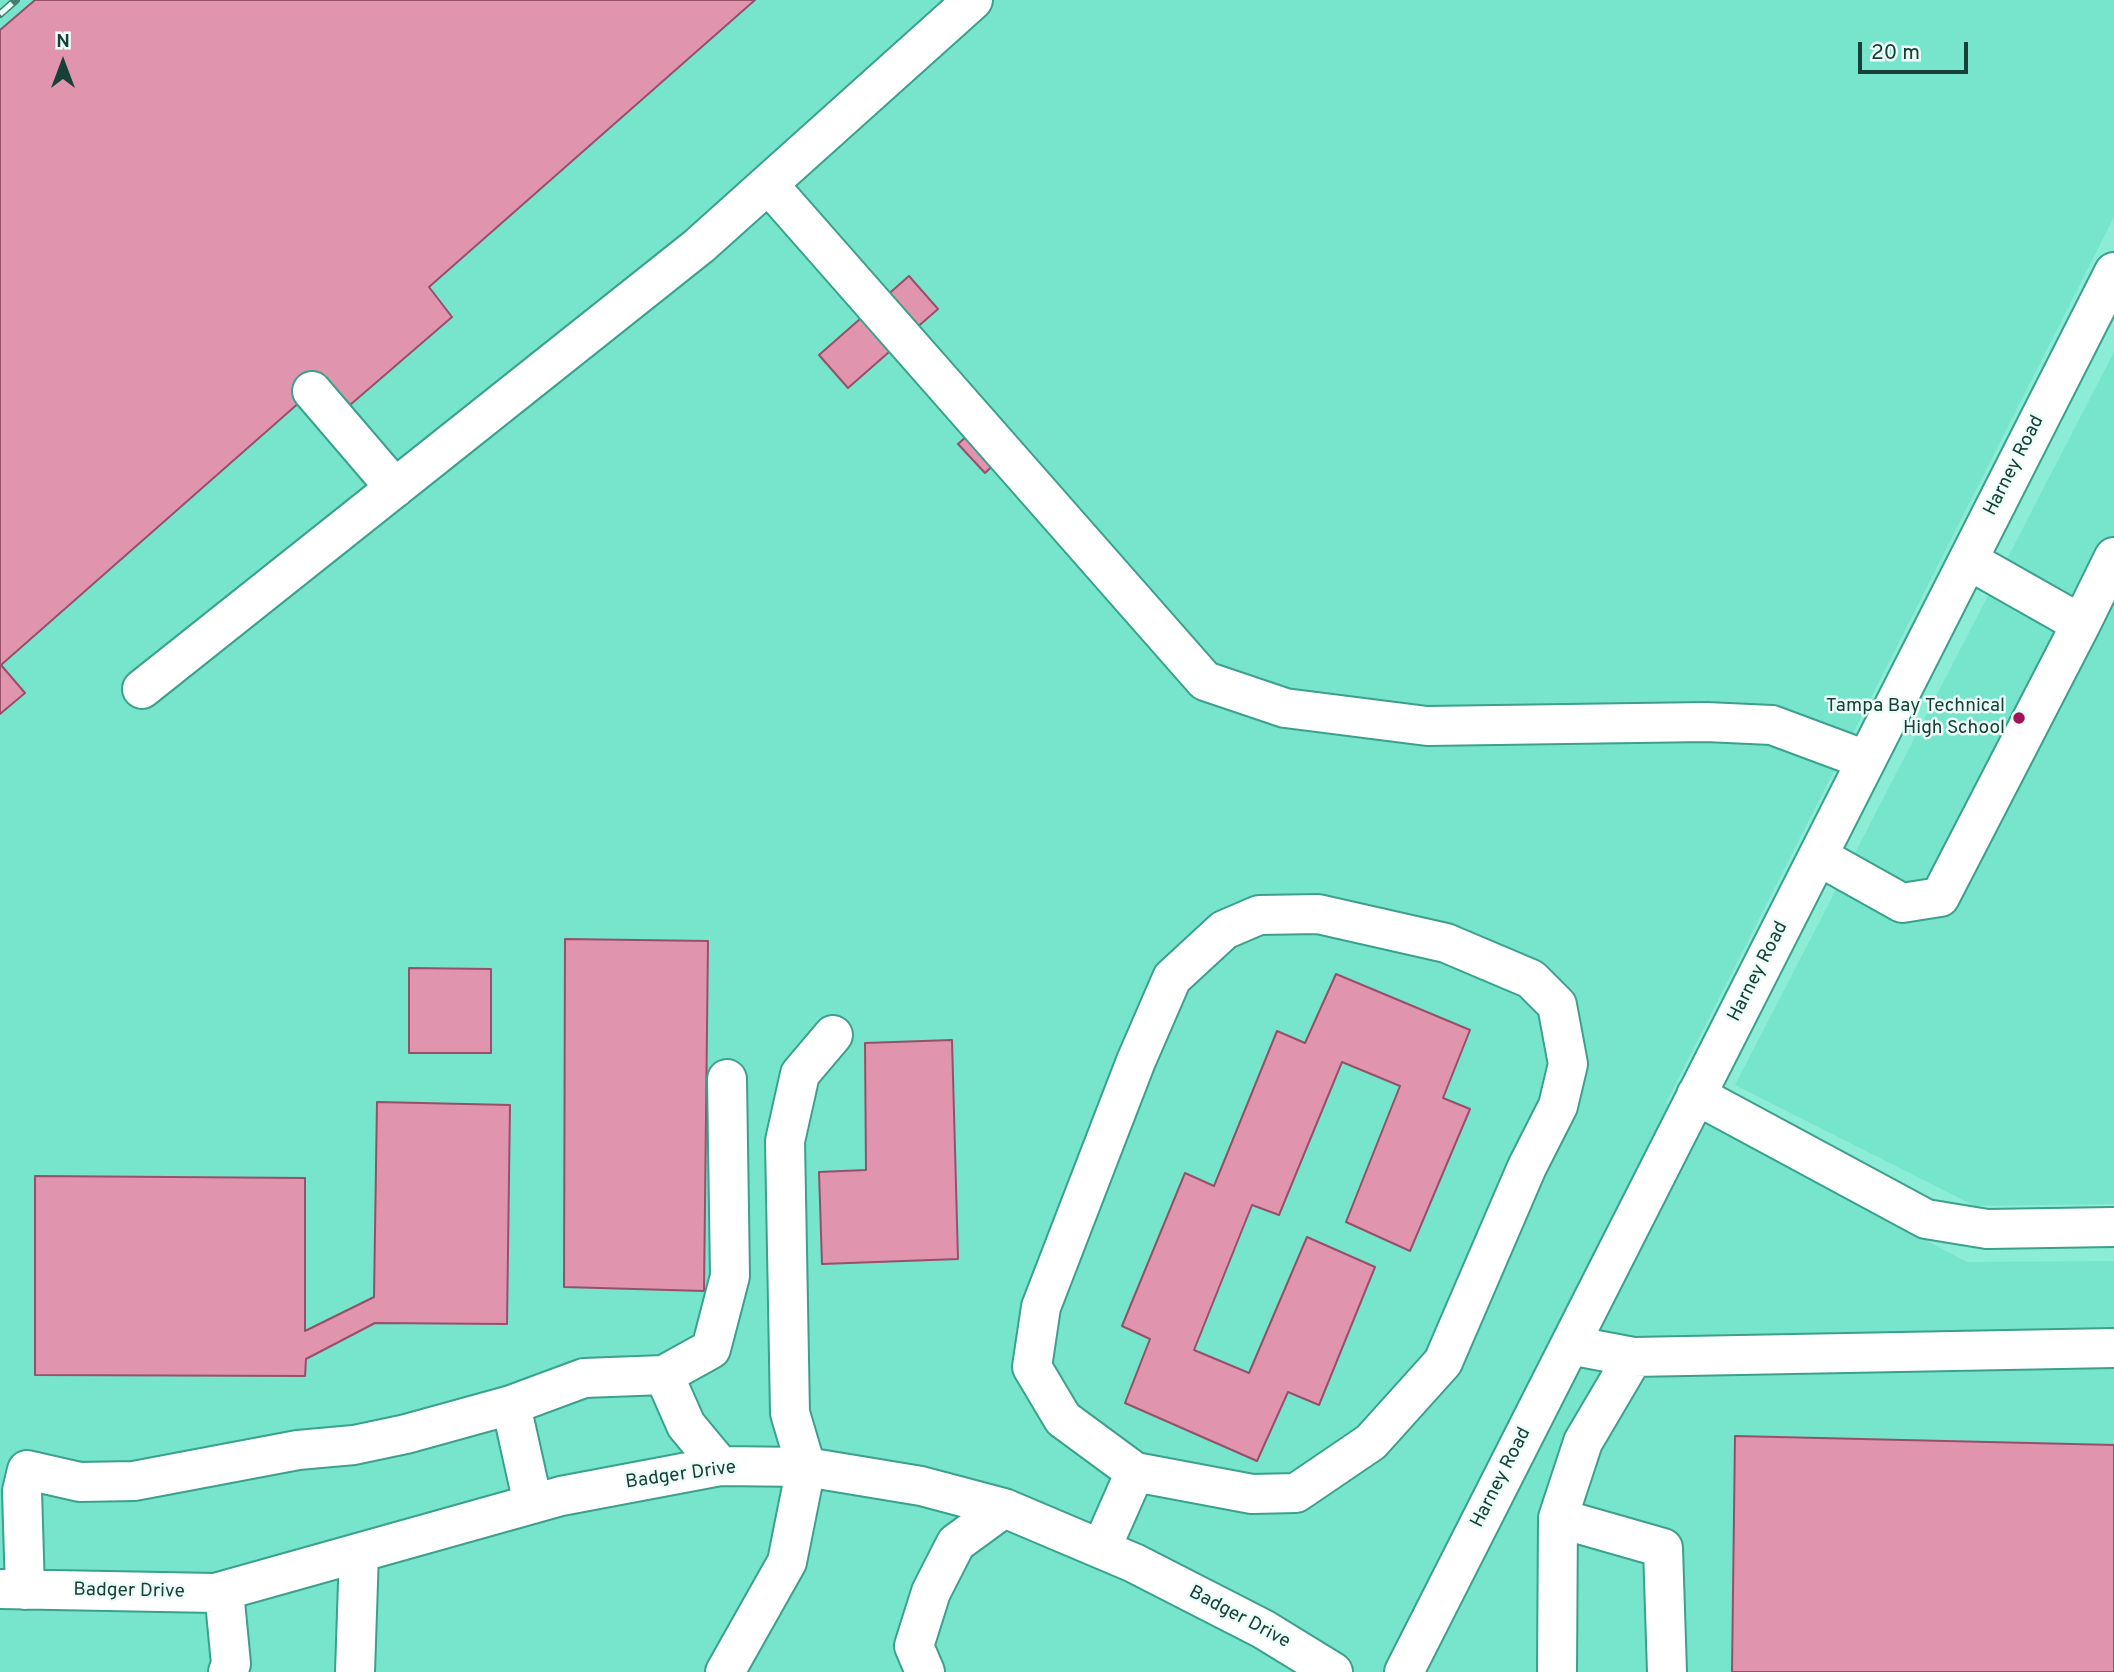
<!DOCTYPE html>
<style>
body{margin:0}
#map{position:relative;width:2114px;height:1672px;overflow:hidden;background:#8cedd7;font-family:Overpass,sans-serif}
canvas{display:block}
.north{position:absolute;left:28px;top:28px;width:70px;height:70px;-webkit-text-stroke:5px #ecfdf8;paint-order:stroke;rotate:0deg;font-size:19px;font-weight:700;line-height:28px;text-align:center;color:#164038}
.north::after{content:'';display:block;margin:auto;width:24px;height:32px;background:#164038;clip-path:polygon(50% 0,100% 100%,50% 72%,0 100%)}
.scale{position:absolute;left:1858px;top:42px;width:110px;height:32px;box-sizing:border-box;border:4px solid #164038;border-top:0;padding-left:9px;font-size:21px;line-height:24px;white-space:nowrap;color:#164038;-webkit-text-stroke:5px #ecfdf8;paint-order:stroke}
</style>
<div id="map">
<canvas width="2114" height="1672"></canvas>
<div class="north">N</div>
<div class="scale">20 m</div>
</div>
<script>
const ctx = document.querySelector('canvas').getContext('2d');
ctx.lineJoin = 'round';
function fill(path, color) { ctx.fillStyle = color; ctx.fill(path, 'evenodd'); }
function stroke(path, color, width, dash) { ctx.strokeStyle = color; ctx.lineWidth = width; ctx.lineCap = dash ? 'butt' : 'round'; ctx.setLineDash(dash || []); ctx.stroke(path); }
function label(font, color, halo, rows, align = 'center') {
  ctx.font = font + ' Overpass,sans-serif'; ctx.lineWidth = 5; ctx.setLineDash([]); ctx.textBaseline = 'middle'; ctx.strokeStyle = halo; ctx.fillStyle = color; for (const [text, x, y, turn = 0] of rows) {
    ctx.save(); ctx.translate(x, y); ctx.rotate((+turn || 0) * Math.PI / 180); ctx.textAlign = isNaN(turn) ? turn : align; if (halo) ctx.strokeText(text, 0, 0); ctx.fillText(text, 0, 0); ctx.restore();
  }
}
const built = new Path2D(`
 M 0,0 L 2114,0 L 2114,217 L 1666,1103 L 1967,1262 L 2114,1261 L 2114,1672 L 0,1672 Z
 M 2114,352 L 2114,1204 L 1975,1206 L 1735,1085 Z`);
const building = new Path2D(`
 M 35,0 L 755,0 L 429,287 L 452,317 L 350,405 L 326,379 L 1,665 L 25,693 L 0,714 L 0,30 Z
 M 909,276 L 938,309 L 848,388 L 819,355 Z
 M 977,427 L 1004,455 L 985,473 L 958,444 Z
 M 565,939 L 708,941 L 704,1291 L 564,1287 Z
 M 409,968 L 491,969 L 491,1053 L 409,1053 Z
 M 1336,974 L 1470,1030 L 1443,1098 L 1470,1109 L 1410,1251 L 1346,1222 L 1400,1086 L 1342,1062 L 1279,1215 L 1252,1205 L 1194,1350 L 1249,1373 L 1307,1237 L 1375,1267 L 1319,1405 L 1288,1392 L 1257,1461 L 1125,1403 L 1150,1339 L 1122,1326 L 1185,1173 L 1214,1186 L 1277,1031 L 1305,1043 Z
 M 952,1040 L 958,1259 L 822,1264 L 819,1172 L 866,1170 L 865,1043 Z
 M 377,1102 L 510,1105 L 507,1324 L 375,1323 L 306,1359 L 305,1376 L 35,1375 L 35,1176 L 305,1178 L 305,1331 L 374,1297 Z
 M 1735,1436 L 2114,1445 L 2114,1672 L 1732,1672 Z`);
const minor = new Path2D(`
 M 768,184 L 1205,681 L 1285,708 L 1427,726 L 1706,722 L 1772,725 L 1866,760
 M 312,391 L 395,488
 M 1968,560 L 2081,624 L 2114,557
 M 142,689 L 699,246 L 973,0
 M 1818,856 L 1902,903 L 1940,897 L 2081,624
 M 1696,1095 L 1926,1219 L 1987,1229 L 2114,1227
 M 1633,1357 L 2114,1348
 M 720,1466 L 686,1425 L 664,1375 L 711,1349 L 730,1276 L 727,1079
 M 533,1504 L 511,1405 L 584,1378 L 664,1375
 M 1558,1518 L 1663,1548 L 1667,1672
 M 1101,1549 L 1135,1472 L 1252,1494 L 1296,1493 L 1371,1442 L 1443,1362 L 1527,1167 L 1558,1106 L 1568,1064 L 1557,1005 L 1531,979 L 1446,943 L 1318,914 L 1259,915 L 1224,930 L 1172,978 L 1136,1061 L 1041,1307 L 1032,1367 L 1063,1419 L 1135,1472
 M 0,1589 L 215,1593 L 561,1496 L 720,1466 L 806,1467 L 921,1486 L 1004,1508 L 1134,1563 L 1263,1629 L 1333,1672
 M 25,1590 L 22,1491 L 27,1470 L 80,1482 L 134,1481 L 298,1450 L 354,1445 L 406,1434 L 511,1405
 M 224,1591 L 231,1664 L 228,1672
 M 355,1672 L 359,1553
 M 725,1672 L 787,1562 L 806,1467 L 790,1413 L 785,1141 L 800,1074 L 833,1035
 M 925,1672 L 914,1646 L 931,1592 L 956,1543 L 1004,1508
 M 1404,1672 L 2114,272
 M 1557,1672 L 1558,1518 L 1583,1442 L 1633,1357 L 1570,1345`);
const rail = new Path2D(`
 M 0,14 L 16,0`);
const markers = [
 [2019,718,7,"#a1125a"]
];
const streetNames = [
 ["Harney Road",2015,466,-63],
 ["Harney Road",1759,972,-63],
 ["Badger Drive",681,1476,-8],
 ["Harney Road",1502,1478,-63],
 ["Badger Drive",129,1592,1],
 ["Badger Drive",1239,1618,28]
];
const poiNames = [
 ["Tampa Bay Technical",2005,707],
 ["High School",2005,729]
];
fill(built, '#77e4cc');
fill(building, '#e194ae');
stroke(building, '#96506a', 2);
stroke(minor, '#3ba08c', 42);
stroke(minor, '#fff', 38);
stroke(rail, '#417f72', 8);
stroke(rail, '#ecfdf8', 5, [16]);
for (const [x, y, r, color] of markers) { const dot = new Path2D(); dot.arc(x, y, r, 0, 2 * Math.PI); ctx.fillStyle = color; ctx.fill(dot); stroke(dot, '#ecfdf8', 2.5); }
label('19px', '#164038', '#ecfdf8', streetNames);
label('19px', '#164038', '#ecfdf8', poiNames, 'right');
</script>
